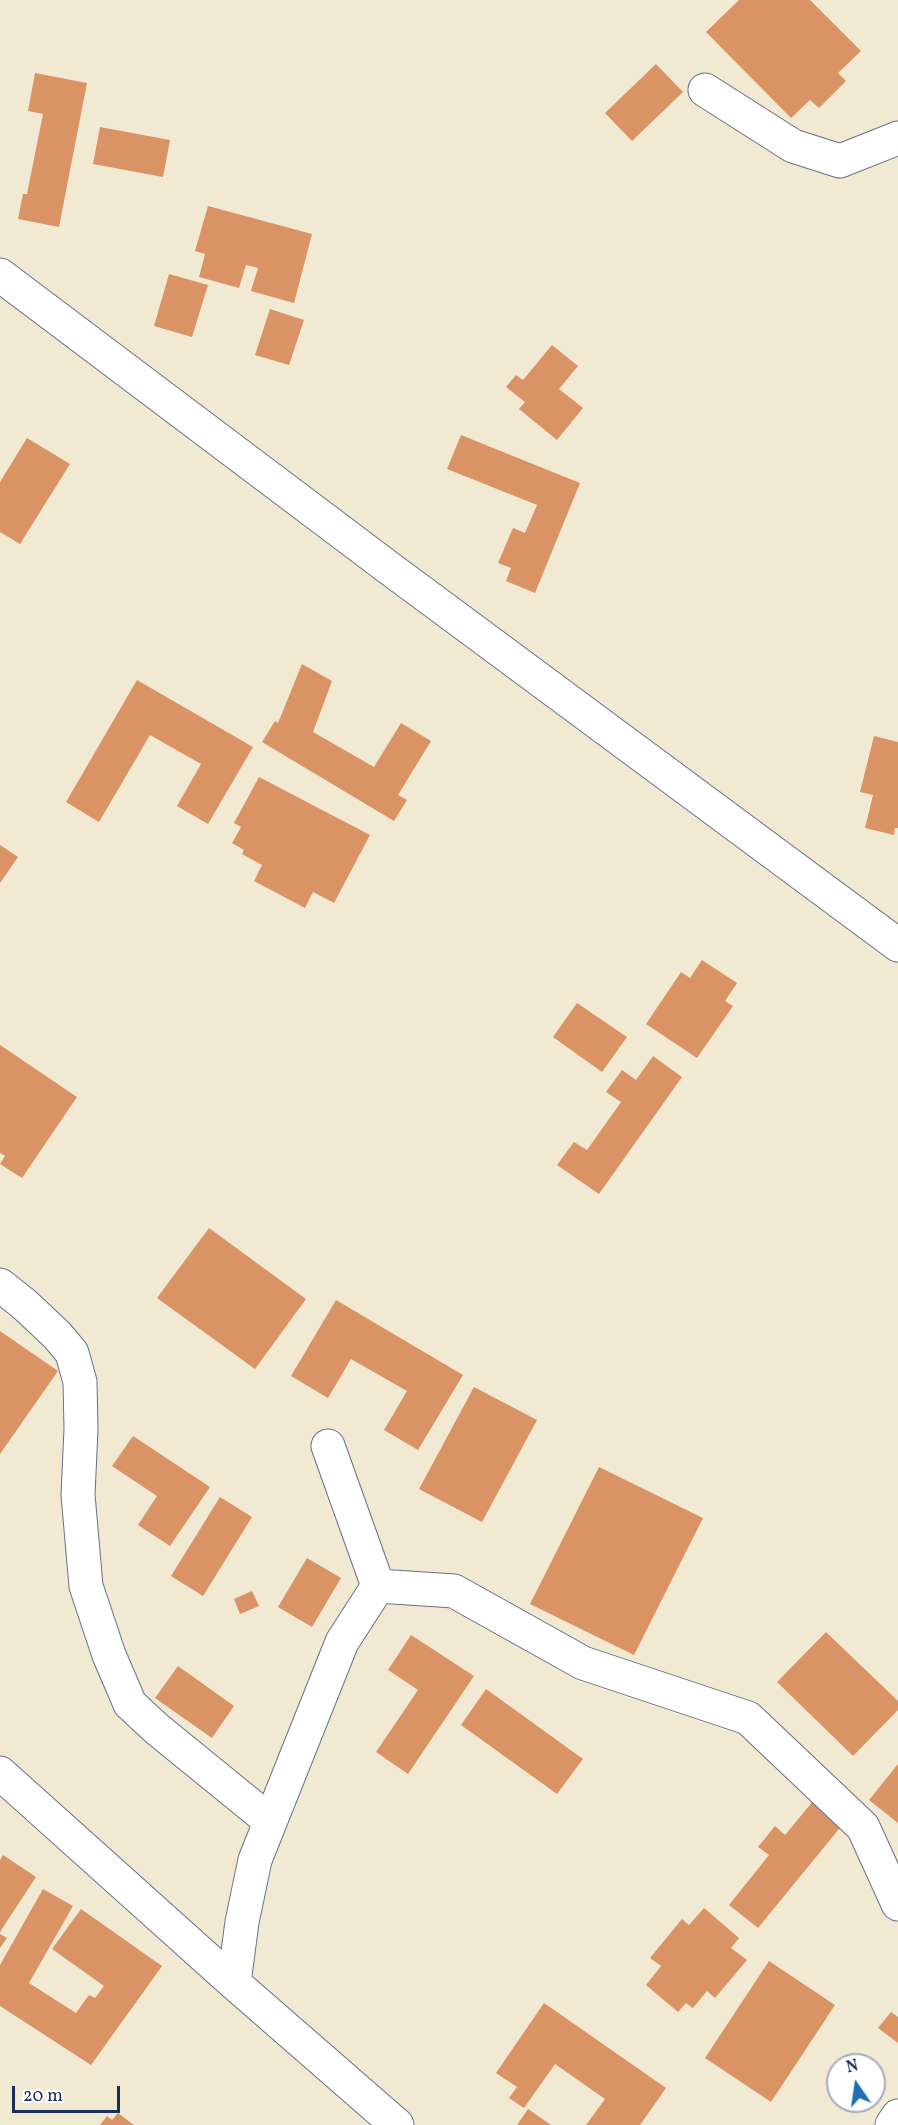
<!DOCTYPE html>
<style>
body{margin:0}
#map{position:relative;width:898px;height:2125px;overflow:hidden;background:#f2e9d3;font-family:Vollkorn,serif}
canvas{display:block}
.north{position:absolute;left:826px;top:2053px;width:60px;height:60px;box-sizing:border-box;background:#fff;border:2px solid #a4acbf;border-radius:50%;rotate:347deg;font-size:16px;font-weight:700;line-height:24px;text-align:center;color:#1b2f5e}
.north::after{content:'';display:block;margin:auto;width:21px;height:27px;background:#1f6fb2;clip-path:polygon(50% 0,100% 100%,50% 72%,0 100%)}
.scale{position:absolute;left:12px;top:2086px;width:108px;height:27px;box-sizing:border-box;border:3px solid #1b2f5e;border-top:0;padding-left:8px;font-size:18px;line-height:21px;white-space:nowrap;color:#1b2f5e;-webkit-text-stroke:4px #fff;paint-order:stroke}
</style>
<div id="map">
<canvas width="898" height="2125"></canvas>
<div class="north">N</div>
<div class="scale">20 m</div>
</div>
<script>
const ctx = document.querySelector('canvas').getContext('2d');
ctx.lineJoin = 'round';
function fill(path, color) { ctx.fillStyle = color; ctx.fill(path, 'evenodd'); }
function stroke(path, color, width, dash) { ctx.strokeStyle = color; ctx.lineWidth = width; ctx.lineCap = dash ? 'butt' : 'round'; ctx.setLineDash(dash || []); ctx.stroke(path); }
const building = new Path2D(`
 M 739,0 L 810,0 L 861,51 L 838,73 L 846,81 L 819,108 L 810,100 L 791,118 L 706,32 Z
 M 656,64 L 683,92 L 632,141 L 605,113 Z
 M 35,73 L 87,83 L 59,227 L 18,219 L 23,194 L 27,194 L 43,114 L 28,111 Z
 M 100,127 L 170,140 L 163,177 L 93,164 Z
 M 208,206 L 312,234 L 294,303 L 251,291 L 258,268 L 246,265 L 239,288 L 199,277 L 205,254 L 195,251 Z
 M 169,274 L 208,285 L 192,337 L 154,326 Z
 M 270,309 L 304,320 L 289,365 L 255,355 Z
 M 552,345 L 578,366 L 559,389 L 583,408 L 557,440 L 519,409 L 525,402 L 506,387 L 516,375 L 523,380 Z
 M 461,435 L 580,483 L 535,593 L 506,581 L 511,568 L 498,563 L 513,528 L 525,533 L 537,505 L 447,469 Z
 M 27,438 L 70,464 L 20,544 L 0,532 L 0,482 Z
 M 302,664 L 332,681 L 313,732 L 374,767 L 401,723 L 431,741 L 398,795 L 407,800 L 394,821 L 262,742 L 275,721 L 278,723 Z
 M 137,680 L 253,747 L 208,824 L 177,806 L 201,764 L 150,735 L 99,822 L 66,802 Z
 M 874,736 L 898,742 L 898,828 L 895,828 L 894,835 L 865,828 L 873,795 L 860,792 Z
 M 259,777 L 370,835 L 334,903 L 313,892 L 305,908 L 254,881 L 262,865 L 242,854 L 244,850 L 232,843 L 241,827 L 234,823 Z
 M 0,845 L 18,857 L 0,883 Z
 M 702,960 L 737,983 L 725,1001 L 733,1006 L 697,1058 L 646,1024 L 681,972 L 690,978 Z
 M 577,1003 L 627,1037 L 602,1072 L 553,1037 Z
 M 0,1045 L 77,1097 L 22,1178 L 0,1164 L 5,1156 L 0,1153 Z
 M 653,1056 L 682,1077 L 599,1194 L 557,1165 L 574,1142 L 587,1150 L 621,1102 L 606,1092 L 622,1070 L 636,1080 Z
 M 209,1228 L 306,1299 L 255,1369 L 157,1298 Z
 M 336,1300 L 463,1375 L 418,1450 L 384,1430 L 407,1391 L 351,1359 L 328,1398 L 291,1376 Z
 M 0,1331 L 58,1371 L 0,1454 Z
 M 474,1387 L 537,1420 L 482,1522 L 419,1489 Z
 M 133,1436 L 210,1487 L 170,1546 L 138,1525 L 157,1496 L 112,1466 Z
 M 599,1467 L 703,1518 L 634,1655 L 530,1604 Z
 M 220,1497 L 252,1517 L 203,1596 L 171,1576 Z
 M 307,1558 L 341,1578 L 312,1627 L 278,1607 Z
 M 252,1591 L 259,1606 L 240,1614 L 234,1599 Z
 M 826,1632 L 898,1701 L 898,1710 L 853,1756 L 777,1682 Z
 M 411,1635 L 474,1676 L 408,1774 L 376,1752 L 418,1690 L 388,1670 Z
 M 178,1666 L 234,1706 L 212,1738 L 155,1698 Z
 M 486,1689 L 583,1759 L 557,1794 L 461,1725 Z
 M 898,1764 L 898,1823 L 869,1800 Z
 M 814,1800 L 843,1824 L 758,1928 L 729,1905 L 769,1855 L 758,1847 L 775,1826 L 785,1835 Z
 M 3,1855 L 36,1877 L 0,1932 L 0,1860 Z
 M 43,1889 L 73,1906 L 29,1983 L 76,2013 L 89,1995 L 95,1998 L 104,1986 L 52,1949 L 81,1909 L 162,1966 L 91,2065 L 0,2006 L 0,1965 Z
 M 704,1908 L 739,1938 L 731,1948 L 747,1960 L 715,1998 L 707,1991 L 693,2008 L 686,2003 L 678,2012 L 646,1985 L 661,1966 L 650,1958 L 682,1919 L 689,1925 Z
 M 0,1934 L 7,1938 L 0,1948 Z
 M 769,1961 L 835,2005 L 771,2102 L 705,2058 Z
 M 544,2003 L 666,2088 L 640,2125 L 586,2125 L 605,2099 L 555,2064 L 524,2108 L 509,2098 L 517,2087 L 496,2073 Z
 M 891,2012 L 898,2017 L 898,2043 L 878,2028 Z
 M 528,2109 L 551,2125 L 517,2125 Z
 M 118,2113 L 134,2125 L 100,2125 L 107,2116 L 112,2120 Z`);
const minor = new Path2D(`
 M 705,90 L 793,146 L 840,161 L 898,138
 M 0,275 L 389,568 L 898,945
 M 0,1285 L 24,1304 L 57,1335 L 72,1353 L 80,1382 L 81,1429 L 78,1495 L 86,1586 L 109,1655 L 130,1704 L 157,1729 L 270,1821
 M 378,1586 L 454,1591 L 583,1663 L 748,1718 L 863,1827 L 898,1904
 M 0,1773 L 234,1983 L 397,2125
 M 234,1983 L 242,1922 L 255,1860 L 342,1642 L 378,1586 L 328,1446
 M 892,2125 L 898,2116`);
fill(building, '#da9365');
stroke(minor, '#667087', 35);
stroke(minor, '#fff', 33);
</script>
